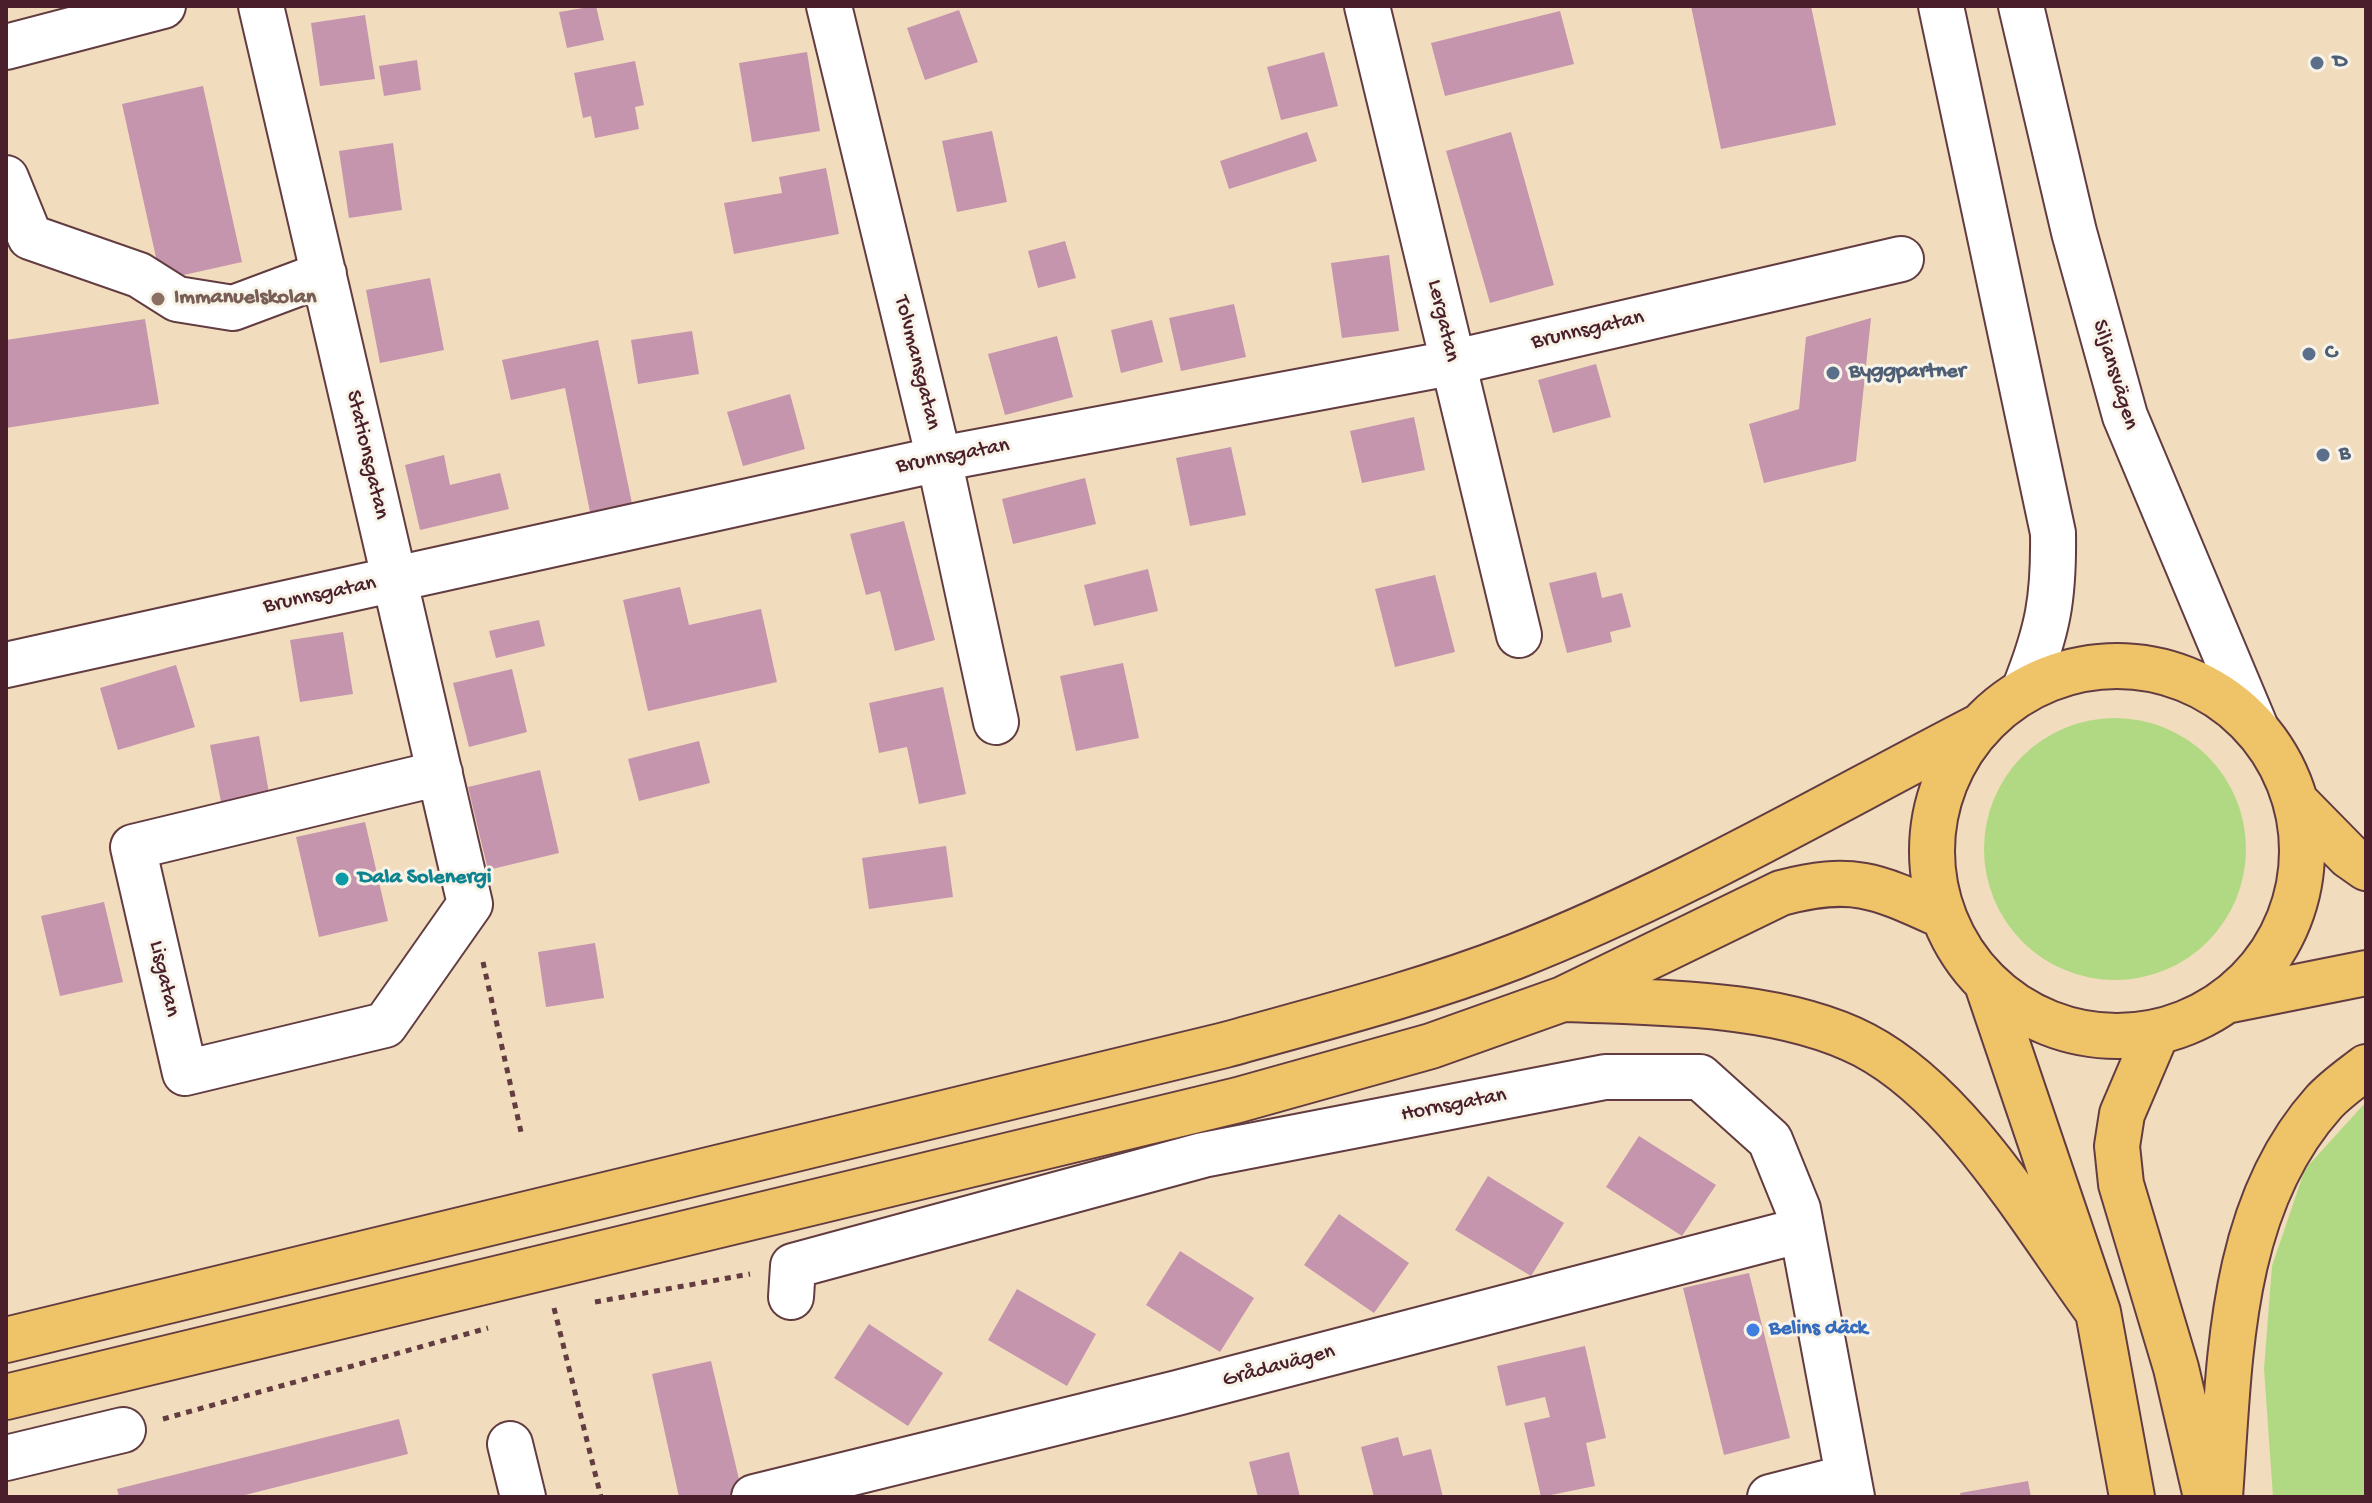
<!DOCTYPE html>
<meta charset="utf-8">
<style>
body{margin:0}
#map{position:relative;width:2372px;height:1503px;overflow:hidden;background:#f1ddbd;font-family:"Gochi Hand",sans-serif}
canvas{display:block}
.frame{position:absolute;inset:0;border:8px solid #4a1f2b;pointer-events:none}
</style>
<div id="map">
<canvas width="2372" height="1503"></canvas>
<div class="frame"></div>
</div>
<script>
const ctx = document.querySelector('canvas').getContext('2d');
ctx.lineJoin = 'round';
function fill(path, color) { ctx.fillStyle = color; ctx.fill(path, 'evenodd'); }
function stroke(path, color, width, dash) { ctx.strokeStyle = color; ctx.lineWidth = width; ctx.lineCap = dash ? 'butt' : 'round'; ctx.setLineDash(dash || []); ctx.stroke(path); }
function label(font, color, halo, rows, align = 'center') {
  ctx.font = font + ' "Gochi Hand",sans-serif'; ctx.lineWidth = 6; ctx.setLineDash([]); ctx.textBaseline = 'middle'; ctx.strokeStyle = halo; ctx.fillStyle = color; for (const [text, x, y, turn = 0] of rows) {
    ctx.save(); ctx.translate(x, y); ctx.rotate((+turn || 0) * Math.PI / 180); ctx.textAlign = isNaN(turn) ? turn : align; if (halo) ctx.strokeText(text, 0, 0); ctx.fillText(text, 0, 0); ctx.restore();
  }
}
const green = new Path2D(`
 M1984 849a131 131 0 1 1 262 0a131 131 0 1 1-262 0Z
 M 2366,1102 L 2366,1497 L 2273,1497 L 2264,1369 L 2272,1266 L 2305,1169 Z`);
const building = new Path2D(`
 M 596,6 L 604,40 L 567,48 L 559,12 Z
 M 1691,6 L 1811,6 L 1836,125 L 1721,149 Z
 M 959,10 L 978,62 L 925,80 L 907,28 Z
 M 1560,11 L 1574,64 L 1445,96 L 1431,43 Z
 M 365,15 L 375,79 L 320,86 L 311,23 Z
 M 807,52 L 820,131 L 752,142 L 739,63 Z
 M 1324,52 L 1338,106 L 1281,120 L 1267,67 Z
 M 417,60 L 421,90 L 384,96 L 379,66 Z
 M 635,61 L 644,105 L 635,107 L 639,129 L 595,138 L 591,116 L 583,118 L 574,73 Z
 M 203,86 L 242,262 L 161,280 L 122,104 Z
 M 992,131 L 1007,202 L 957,212 L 942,141 Z
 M 1307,132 L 1317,161 L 1229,189 L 1220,161 Z
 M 1511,132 L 1554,285 L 1490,303 L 1446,151 Z
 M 393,143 L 402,210 L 349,218 L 339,151 Z
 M 826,168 L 839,234 L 734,254 L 724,203 L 782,193 L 779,177 Z
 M 1065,241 L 1076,278 L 1038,288 L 1028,251 Z
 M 1389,255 L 1399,331 L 1342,338 L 1331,263 Z
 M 430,278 L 444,350 L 380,363 L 366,290 Z
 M 1234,304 L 1246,357 L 1181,371 L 1169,318 Z
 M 1871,318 L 1856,461 L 1764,483 L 1749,424 L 1799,409 L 1806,337 Z
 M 145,319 L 159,404 L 6,428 L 6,340 Z
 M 1152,320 L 1163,362 L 1121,373 L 1111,330 Z
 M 692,331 L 699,374 L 638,384 L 631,340 Z
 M 1057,336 L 1073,397 L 1005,415 L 988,354 Z
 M 598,340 L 634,513 L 592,522 L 565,388 L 511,400 L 502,360 Z
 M 1596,364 L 1611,417 L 1553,433 L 1538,380 Z
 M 790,394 L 805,449 L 743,466 L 727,412 Z
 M 1414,417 L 1425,470 L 1362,483 L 1350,431 Z
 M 1231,447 L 1246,515 L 1190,526 L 1176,458 Z
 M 444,455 L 450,485 L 500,473 L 509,509 L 420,530 L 405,465 Z
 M 1085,478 L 1096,524 L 1013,544 L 1002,499 Z
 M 904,521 L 935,640 L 895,651 L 880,591 L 866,595 L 850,534 Z
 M 1148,569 L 1158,611 L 1094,626 L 1084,585 Z
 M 1596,572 L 1602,598 L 1622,593 L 1631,627 L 1610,632 L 1612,642 L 1567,653 L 1549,583 Z
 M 1435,575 L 1455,652 L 1395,667 L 1375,589 Z
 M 680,587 L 689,625 L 761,609 L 777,682 L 648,711 L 623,600 Z
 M 539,620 L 545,646 L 496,658 L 489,631 Z
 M 343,632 L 353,694 L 300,702 L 290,640 Z
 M 1123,663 L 1139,738 L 1076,751 L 1060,676 Z
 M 176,665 L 195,727 L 118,750 L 100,688 Z
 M 512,669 L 527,732 L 469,747 L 453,683 Z
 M 943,687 L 966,794 L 919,804 L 907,747 L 879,753 L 869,703 Z
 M 259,736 L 269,793 L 221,802 L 210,745 Z
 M 699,741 L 710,783 L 639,801 L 628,759 Z
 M 540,770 L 559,853 L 488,870 L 468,787 Z
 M 365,822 L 388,921 L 319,937 L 296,837 Z
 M 946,846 L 953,897 L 869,909 L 862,858 Z
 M 104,902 L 123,982 L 60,996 L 41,916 Z
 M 595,943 L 604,998 L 546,1007 L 538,952 Z
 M 1639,1136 L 1716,1185 L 1682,1236 L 1606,1187 Z
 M 1488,1176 L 1564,1223 L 1531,1276 L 1455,1230 Z
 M 1339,1214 L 1409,1263 L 1374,1313 L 1304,1265 Z
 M 1180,1251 L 1254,1298 L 1220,1352 L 1146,1305 Z
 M 1749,1273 L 1790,1438 L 1724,1455 L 1683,1288 Z
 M 1017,1289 L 1096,1334 L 1067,1386 L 988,1340 Z
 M 869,1324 L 943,1373 L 908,1426 L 834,1378 Z
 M 1585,1346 L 1606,1438 L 1586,1443 L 1595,1486 L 1541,1497 L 1524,1423 L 1550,1417 L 1545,1397 L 1506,1406 L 1497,1366 Z
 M 711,1361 L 742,1492 L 722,1497 L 679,1497 L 652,1374 Z
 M 399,1419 L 408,1454 L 237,1497 L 119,1497 L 117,1489 Z
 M 1398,1437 L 1403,1456 L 1431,1449 L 1443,1497 L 1374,1497 L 1361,1447 Z
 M 1289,1452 L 1300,1497 L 1258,1497 L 1249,1462 Z
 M 2028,1481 L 2031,1497 L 1961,1497 L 1960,1493 Z`);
const path = new Path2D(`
 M 483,962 L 521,1132
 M 595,1302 L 750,1274
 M 554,1308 L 601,1497
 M 163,1419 L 488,1328`);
const minor = new Path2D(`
 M 261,6 C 331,305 402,604 470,904 L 385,1025 L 185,1073 L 133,847 L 440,773
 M 829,6 L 939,459 L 996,722
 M 1367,6 L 1519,635
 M 1941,6 L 2053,533 C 2054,598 2048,630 2024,690
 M 2021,6 L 2074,232 L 2125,416 L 2256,728
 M 6,47 L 163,6
 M 6,178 L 30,237 L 139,275 L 177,299 L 233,308 L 324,274
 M 6,665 L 939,459 L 1451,363 L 1901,259
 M 791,1297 L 793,1266 L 1203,1155 L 1605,1077 L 1700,1077 L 1770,1140 L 1798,1209 L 1852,1497
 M 510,1444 L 523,1497
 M 6,1458 L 123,1430
 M 754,1497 L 1177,1393 L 1802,1230
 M 1770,1497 L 1848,1477`);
const highway = new Path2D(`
 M1932 851a185 185 0 1 1 370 0a185 185 0 1 1-370 0Z
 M 2295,801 L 2349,856 L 2366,868
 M 1987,984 L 2098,1312 L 2132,1497
 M 1566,999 C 1659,1003 1779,1001 1864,1045 C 1961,1096 2034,1225 2098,1312
 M 2226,1001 L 2366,973
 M 2157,1032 L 2122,1114 L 2117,1146 L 2121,1184 L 2176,1368 L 2206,1497
 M 6,1340 L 1225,1045 C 1322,1018 1421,993 1514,957 C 1675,894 1827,805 1980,726
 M 6,1397 L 1238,1100 L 1431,1046 L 1563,999 L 1781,893 C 1854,874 1877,886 1943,916
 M 2220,1497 C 2230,1363 2228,1209 2324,1102 C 2336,1089 2352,1078 2366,1067`);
const markers = [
 [2317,63,8,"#5c6f8a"],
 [158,299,8,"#8d6e63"],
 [2309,354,8,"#5c6f8a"],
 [1833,373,8,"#5c6f8a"],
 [2323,455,8,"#5c6f8a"],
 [342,879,8,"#0f9aa8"],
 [1753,1330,8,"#3f7fe0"]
];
const serviceNames = [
 ["D",2333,63],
 ["C",2325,354],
 ["Byggpartner",1849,373],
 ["B",2339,455]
];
const educationNames = [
 ["Immanuelskolan",174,299]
];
const streetNames = [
 ["Lergatan",1442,321,77],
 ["Brunnsgatan",1588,331,-13],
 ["Tolvmansgatan",916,363,76],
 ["Siljansvägen",2114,375,73],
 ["Stationsgatan",366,455,77],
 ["Brunnsgatan",953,457,-11],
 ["Brunnsgatan",320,596,-12],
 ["Lisgatan",163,979,77],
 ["Hornsgatan",1454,1106,-11],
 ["Grådavägen",1279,1367,-15]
];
const cultureNames = [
 ["Dala Solenergi",358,879]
];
const shopNames = [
 ["Belins däck",1769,1330]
];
fill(green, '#b1d983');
fill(building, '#c594ad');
stroke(minor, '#633c41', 48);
stroke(highway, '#633c41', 48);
stroke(path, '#633c41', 5, [6, 6]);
stroke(minor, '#fff', 44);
stroke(highway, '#efc469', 44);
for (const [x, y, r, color] of markers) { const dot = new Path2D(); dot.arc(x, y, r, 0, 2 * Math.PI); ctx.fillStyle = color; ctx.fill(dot); stroke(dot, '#f7f3e8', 3); }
label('bold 22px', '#4e5e75', '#f7f3e8', serviceNames, 'left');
label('bold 22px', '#785e54', '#f7f3e8', educationNames, 'left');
label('22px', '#4a1f2b', '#f7f3e8', streetNames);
label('bold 22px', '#0d838f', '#f7f3e8', cultureNames, 'left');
label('bold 22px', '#366cbe', '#f7f3e8', shopNames, 'left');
</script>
